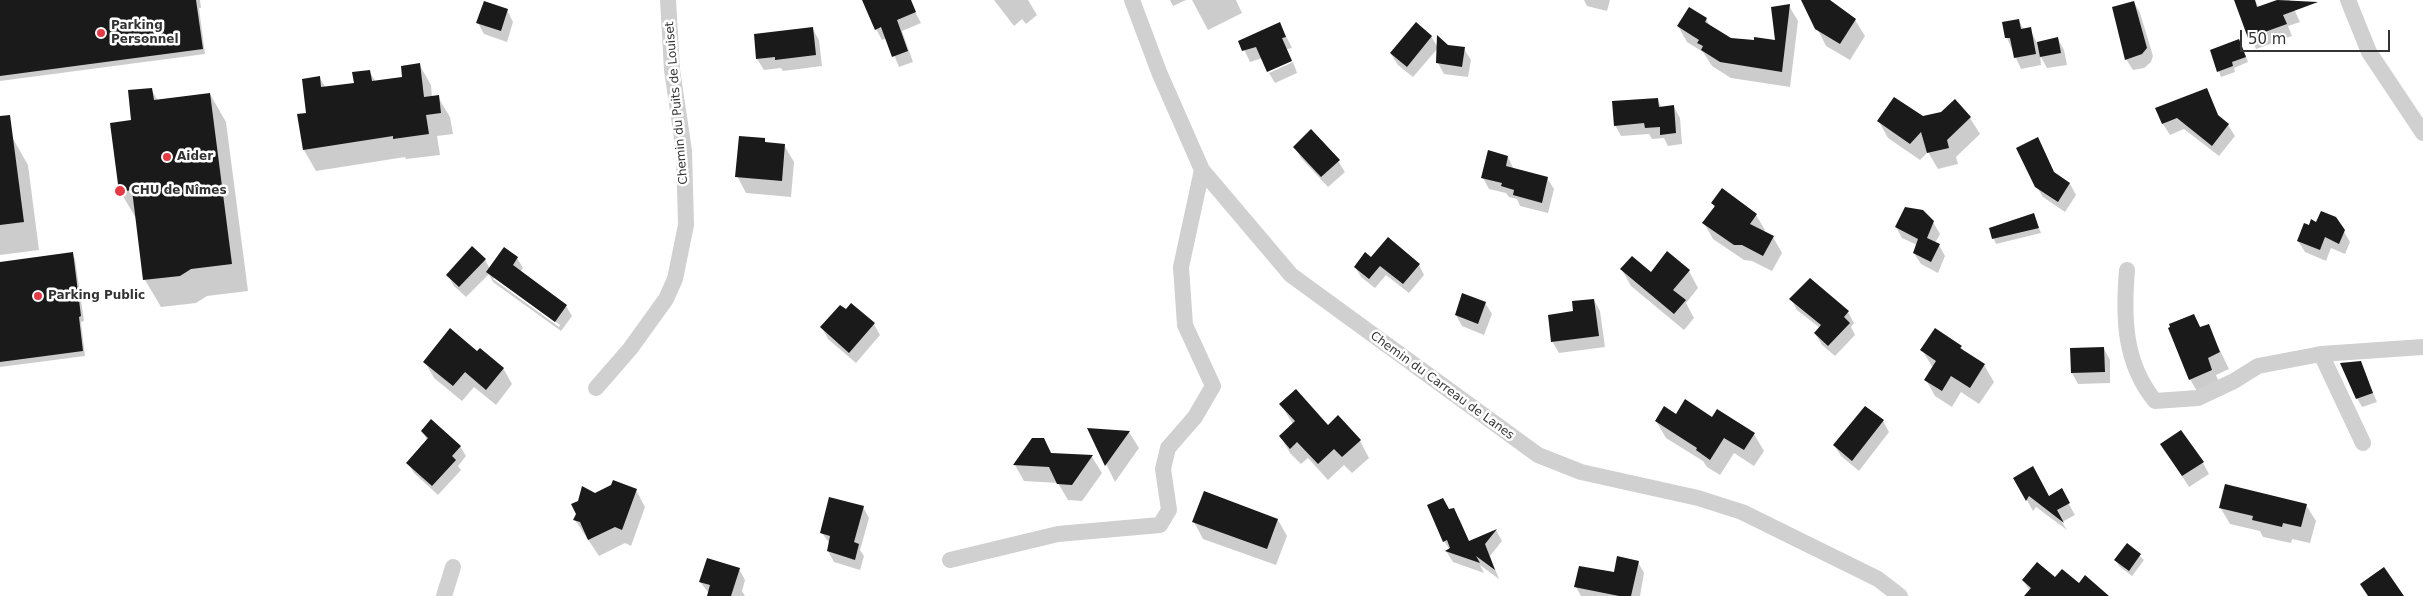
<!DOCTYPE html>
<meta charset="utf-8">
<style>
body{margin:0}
#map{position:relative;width:2423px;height:596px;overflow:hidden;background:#fff;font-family:"DejaVu Sans",sans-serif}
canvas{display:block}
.scale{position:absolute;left:2240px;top:30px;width:150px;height:22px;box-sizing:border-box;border:2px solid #333;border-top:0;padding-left:6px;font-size:15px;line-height:18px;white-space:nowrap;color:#333;-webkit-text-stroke:4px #fff;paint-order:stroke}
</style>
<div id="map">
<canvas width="2423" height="596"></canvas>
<div class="scale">50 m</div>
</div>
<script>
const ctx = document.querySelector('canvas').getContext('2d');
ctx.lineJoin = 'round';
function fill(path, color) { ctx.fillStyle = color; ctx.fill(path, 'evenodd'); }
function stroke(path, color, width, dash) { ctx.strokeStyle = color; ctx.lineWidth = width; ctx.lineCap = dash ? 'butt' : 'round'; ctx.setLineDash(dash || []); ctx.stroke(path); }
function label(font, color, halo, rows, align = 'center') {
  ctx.font = font + ' "DejaVu Sans",sans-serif'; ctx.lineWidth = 5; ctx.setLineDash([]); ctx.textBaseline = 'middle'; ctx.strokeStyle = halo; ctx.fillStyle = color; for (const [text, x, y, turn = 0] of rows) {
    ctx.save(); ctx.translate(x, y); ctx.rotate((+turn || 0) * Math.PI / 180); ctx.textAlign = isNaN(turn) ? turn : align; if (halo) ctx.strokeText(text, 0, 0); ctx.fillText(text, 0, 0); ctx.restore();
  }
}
const shadow = new Path2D(`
 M 0,0 L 200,0 L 201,8 L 199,8 L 205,54 L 0,81 Z
 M 863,0 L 909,0 L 921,23 L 902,31 L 913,62 L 899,67 L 887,38 L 882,40 L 876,29 Z
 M 994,0 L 1028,0 L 1037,15 L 1026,24 L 1022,19 L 1014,26 Z
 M 1170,0 L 1186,0 L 1173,6 Z
 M 1192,0 L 1236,0 L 1242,13 L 1208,30 Z
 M 1584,0 L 1610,0 L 1607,11 L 1587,6 Z
 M 1803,0 L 1824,0 L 1855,20 L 1865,36 L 1850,60 L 1826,46 Z
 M 2235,0 L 2255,0 L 2259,8 L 2281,0 L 2290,0 L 2300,22 L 2288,26 L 2292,36 L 2256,49 Z
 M 2134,2 L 2140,13 L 2153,56 L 2151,62 L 2144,68 L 2133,70 L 2126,59 Z
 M 1789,6 L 1798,21 L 1790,87 L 1731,78 L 1712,66 L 1703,52 L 1687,42 L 1678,26 L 1706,19 L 1710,26 L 1730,39 L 1776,41 Z
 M 507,10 L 513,22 L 507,42 L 484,34 L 478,23 Z
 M 2019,21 L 2024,30 L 2030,29 L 2037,43 L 2058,39 L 2064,50 L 2067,65 L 2047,68 L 2040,55 L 2041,65 L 2021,69 L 2007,38 Z
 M 1280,24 L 1292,48 L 1287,49 L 1292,60 L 1268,70 L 1262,58 L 1250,62 L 1240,41 Z
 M 812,28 L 819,40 L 822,66 L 783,71 L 781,68 L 764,70 L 757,59 Z
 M 1431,36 L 1438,48 L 1413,77 L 1398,65 L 1391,54 Z
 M 1448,46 L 1464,49 L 1471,60 L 1468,77 L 1444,74 L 1438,63 Z
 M 2242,46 L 2248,62 L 2234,68 L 2235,72 L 2221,77 L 2211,50 Z
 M 1293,62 L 1297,73 L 1275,83 L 1269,73 Z
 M 419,64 L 431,85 L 432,97 L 438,97 L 450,117 L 453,134 L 437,136 L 440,155 L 406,159 L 405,157 L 316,171 L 304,150 L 298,115 L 308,114 L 319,77 L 326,88 L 355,84 L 369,71 L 376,82 L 403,78 Z
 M 151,89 L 158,101 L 210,94 L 226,122 L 248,291 L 207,296 L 196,303 L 161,307 L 145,280 L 137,220 L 120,191 L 133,121 Z
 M 2207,90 L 2220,118 L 2228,125 L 2235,136 L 2219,156 L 2184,129 L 2170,135 L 2163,124 Z
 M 1657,99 L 1662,108 L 1674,107 L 1680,118 L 1682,144 L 1668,146 L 1664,138 L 1652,139 L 1649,134 L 1621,136 L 1615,125 Z
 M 1955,101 L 1970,118 L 1980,134 L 1956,157 L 1958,164 L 1938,169 L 1928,152 L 1920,160 L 1888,138 L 1879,122 L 1942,114 Z
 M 12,137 L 28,165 L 39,250 L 0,255 L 0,138 Z
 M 764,139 L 766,143 L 784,145 L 794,162 L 791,197 L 746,193 L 737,176 Z
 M 1295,147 L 1338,161 L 1345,172 L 1328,187 L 1301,158 Z
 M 2043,149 L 2055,174 L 2070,184 L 2076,195 L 2065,212 L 2043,197 L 2036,186 Z
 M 1508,157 L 1514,170 L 1547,178 L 1554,189 L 1548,213 L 1520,206 L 1517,199 L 1509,197 L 1506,193 L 1489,189 L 1483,178 Z
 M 1712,203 L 1756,215 L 1765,230 L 1764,232 L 1773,237 L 1782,253 L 1772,271 L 1752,261 L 1744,260 L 1713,239 L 1704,223 L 1715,208 Z
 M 2033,214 L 2041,233 L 1996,244 L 1990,229 Z
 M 1933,222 L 1940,234 L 1935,243 L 1939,245 L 1945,256 L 1938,273 L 1921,264 L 1914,253 L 1917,245 L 1902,238 L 1896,227 Z
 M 2309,227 L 2343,230 L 2350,242 L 2345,254 L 2331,248 L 2326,261 L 2305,252 L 2298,241 Z
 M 72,254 L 75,259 L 84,321 L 81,322 L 85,356 L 0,367 L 0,263 Z
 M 517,258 L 523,268 L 520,272 L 566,306 L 572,316 L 561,331 L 493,282 L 489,274 L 466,297 L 454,286 L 448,275 L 485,260 L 490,269 ZM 495,277 L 560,325 L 559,327 L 493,279 Z
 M 1371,259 L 1419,265 L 1424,275 L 1409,293 L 1386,275 L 1375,288 L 1361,277 L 1355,267 Z
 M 1622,270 L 1651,273 L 1689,271 L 1698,288 L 1686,303 L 1694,318 L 1684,330 L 1631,286 Z
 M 1791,299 L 1848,312 L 1854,323 L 1851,327 L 1855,335 L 1835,356 L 1822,345 L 1815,333 L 1820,328 L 1797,310 Z
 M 1594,300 L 1600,311 L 1605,347 L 1559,353 L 1552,341 L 1574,312 Z
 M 1485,303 L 1492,314 L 1484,335 L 1462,326 L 1456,315 Z
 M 2193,315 L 2201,328 L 2208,326 L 2229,369 L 2216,375 L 2221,387 L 2199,395 L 2190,379 Z
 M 874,324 L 880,335 L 856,363 L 828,339 L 822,328 Z
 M 1961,347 L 1964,352 L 1984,365 L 1994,382 L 1979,404 L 1961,392 L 1952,407 L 1935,396 L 1926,380 L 1933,368 L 1922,350 Z
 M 2071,349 L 2104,349 L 2110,360 L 2110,383 L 2078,384 L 2072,373 Z
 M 478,353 L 503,368 L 512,384 L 496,405 L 474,387 L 462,401 L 434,378 L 425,362 Z
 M 2360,363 L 2377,402 L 2362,407 L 2357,398 Z
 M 1281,405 L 1360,441 L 1369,458 L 1352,473 L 1344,465 L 1328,480 L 1308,458 L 1301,464 L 1290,453 L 1280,436 L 1293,424 Z
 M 1676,416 L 1713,419 L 1754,434 L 1764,451 L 1754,466 L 1734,453 L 1720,475 L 1707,467 L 1703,461 L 1666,438 L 1656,421 Z
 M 1883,421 L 1889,432 L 1859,471 L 1841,456 L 1834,445 Z
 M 1089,429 L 1129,432 L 1139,448 L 1115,482 Z
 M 422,431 L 460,446 L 466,456 L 458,466 L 461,470 L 438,495 L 414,473 L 408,463 L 427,440 Z
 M 1043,439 L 1052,454 L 1092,457 L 1102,473 L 1082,501 L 1068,500 L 1058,483 L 1024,481 L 1015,465 Z
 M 2162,445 L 2203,463 L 2209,474 L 2189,487 Z
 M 2015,479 L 2049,497 L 2061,490 L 2075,515 L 2062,522 L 2067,530 L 2036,507 L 2033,511 Z
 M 2225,486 L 2306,505 L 2316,521 L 2310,543 L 2292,539 L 2291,543 L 2263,537 L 2260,531 L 2230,524 L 2220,507 Z
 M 636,490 L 645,507 L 631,546 L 625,543 L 599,556 L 575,520 L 595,494 Z
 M 863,507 L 869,518 L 860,550 L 864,556 L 860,570 L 834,562 L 828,551 L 830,544 L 822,533 Z
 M 1449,510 L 1460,520 L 1469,542 L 1496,530 L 1502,541 L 1490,556 L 1499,579 L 1480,565 L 1484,573 L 1453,562 L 1446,551 L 1450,550 L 1444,541 Z
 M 1278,520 L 1287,536 L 1276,565 L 1203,539 L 1194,522 Z
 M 2128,545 L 2144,560 L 2132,576 L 2119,566 L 2116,560 Z
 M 1638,562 L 1644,573 L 1640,596 L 1581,596 L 1576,587 L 1615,574 Z
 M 739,569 L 745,580 L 742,591 L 745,596 L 708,596 L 709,593 L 700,582 Z
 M 2055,579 L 2079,584 L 2105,596 L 2025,596 L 2030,591 L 2023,580 Z`);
const building = new Path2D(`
 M 0,0 L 196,0 L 203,49 L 0,76 Z
 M 862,0 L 911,0 L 916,12 L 897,20 L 908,51 L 892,57 L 881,27 L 875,30 Z
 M 1801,0 L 1830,0 L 1856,19 L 1840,44 L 1815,29 Z
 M 2234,0 L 2255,0 L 2257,7 L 2277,0 L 2318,2 L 2283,15 L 2287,24 L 2248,38 Z
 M 484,1 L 508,9 L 501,31 L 476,23 Z
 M 2134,1 L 2147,48 L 2142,54 L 2125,60 L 2112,7 Z
 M 1790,4 L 1782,72 L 1720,62 L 1701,50 L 1703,46 L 1697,43 L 1699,40 L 1677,26 L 1689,7 L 1707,18 L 1705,22 L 1731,38 L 1754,40 L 1754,37 L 1775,40 L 1771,7 Z
 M 2019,19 L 2021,29 L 2031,27 L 2036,54 L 2014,58 L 2010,38 L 2005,38 L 2002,22 Z
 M 1280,22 L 1286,37 L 1282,38 L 1292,61 L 1267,72 L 1256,47 L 1242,51 L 1238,41 Z
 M 1416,22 L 1432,36 L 1407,67 L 1390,53 Z
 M 813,27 L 816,55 L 775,60 L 775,57 L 756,59 L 754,34 Z
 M 1437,35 L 1448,45 L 1465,47 L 1462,67 L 1436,63 Z
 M 2058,37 L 2061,53 L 2040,57 L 2037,42 Z
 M 2239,39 L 2246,57 L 2232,62 L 2233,66 L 2217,72 L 2210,50 Z
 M 420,63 L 424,97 L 439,95 L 441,113 L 426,115 L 429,134 L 393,139 L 393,136 L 303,150 L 297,114 L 306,113 L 302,79 L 320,76 L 321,87 L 354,83 L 352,72 L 370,70 L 372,81 L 402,77 L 401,66 Z
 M 152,88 L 154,100 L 210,93 L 232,264 L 191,269 L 180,276 L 143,280 L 132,190 L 119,192 L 110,123 L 131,120 L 128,90 Z
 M 2207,88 L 2218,115 L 2229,124 L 2212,146 L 2177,118 L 2162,124 L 2155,108 Z
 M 1894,97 L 1923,116 L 1941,112 L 1955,99 L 1971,117 L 1947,140 L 1949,148 L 1927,153 L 1921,132 L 1910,144 L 1877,121 Z
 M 1658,98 L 1659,107 L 1674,105 L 1676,133 L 1660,135 L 1660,127 L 1645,128 L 1644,123 L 1614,126 L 1612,101 Z
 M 10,115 L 24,222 L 0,225 L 0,116 Z
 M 1311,129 L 1340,160 L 1321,177 L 1293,147 Z
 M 739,136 L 765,138 L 765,142 L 785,144 L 782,181 L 735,177 Z
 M 2038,137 L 2054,172 L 2070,183 L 2058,202 L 2035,187 L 2016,148 Z
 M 1488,150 L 1508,156 L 1506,166 L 1548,177 L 1542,203 L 1513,195 L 1514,190 L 1501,186 L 1502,183 L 1481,178 Z
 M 1722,188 L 1757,214 L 1750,224 L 1774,236 L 1763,256 L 1742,245 L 1734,245 L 1702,223 L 1715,206 L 1711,203 Z
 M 1905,207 L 1923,210 L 1934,221 L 1927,238 L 1940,244 L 1931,262 L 1913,253 L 1918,239 L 1895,227 Z
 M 2321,211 L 2336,217 L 2345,230 L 2339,244 L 2325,237 L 2320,250 L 2297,241 L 2304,223 L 2309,225 L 2311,219 L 2316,222 Z
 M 2034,213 L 2039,228 L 1992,239 L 1989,228 Z
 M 1388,237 L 1420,264 L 1403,284 L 1380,266 L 1369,279 L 1354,267 L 1365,252 L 1371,257 Z
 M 472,246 L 486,259 L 459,287 L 446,275 Z
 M 504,247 L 518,257 L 513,265 L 567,305 L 555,322 L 486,272 Z
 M 1667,251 L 1690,270 L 1673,290 L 1686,300 L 1674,314 L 1620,269 L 1632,256 L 1651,272 Z
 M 73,252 L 81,316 L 79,317 L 83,351 L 0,362 L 0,262 Z
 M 1810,278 L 1849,311 L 1844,317 L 1850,323 L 1828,346 L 1814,333 L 1821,325 L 1789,299 Z
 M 1462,293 L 1486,302 L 1478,324 L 1455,315 Z
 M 1594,299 L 1599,336 L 1551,342 L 1548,315 L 1573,311 L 1572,301 Z
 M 851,303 L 875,323 L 849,353 L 820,327 L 840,305 L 846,309 Z
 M 2194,314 L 2200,327 L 2209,324 L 2220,352 L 2208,358 L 2212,370 L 2189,380 L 2168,328 L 2170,327 L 2169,324 Z
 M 450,328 L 477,351 L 480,348 L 504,368 L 486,390 L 465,372 L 453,386 L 423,362 Z
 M 1935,328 L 1962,346 L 1960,348 L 1985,364 L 1970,388 L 1951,376 L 1942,391 L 1924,380 L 1936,361 L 1920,350 Z
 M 2104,347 L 2105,372 L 2071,373 L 2070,348 Z
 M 2361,361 L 2373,393 L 2356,399 L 2340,363 Z
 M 1296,389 L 1328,425 L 1338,415 L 1361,440 L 1342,457 L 1334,449 L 1318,464 L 1297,442 L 1290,449 L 1279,436 L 1295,421 L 1279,404 Z
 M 1685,399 L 1712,417 L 1717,409 L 1755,433 L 1744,450 L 1724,438 L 1710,460 L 1696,450 L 1697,448 L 1655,421 L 1664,406 L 1676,414 Z
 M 1865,406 L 1884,420 L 1852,461 L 1833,445 Z
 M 431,419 L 461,446 L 452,456 L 456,460 L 432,486 L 406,463 L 428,438 L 421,431 Z
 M 1087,428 L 1130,431 L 1105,466 Z
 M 2181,430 L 2204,462 L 2182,476 L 2160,444 Z
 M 1032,438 L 1044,438 L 1051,453 L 1093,455 L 1072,485 L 1057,484 L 1049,467 L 1013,465 Z
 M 2033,466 L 2049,496 L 2062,488 L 2070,503 L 2057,510 L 2064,523 L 2029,496 L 2026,501 L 2013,478 Z
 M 613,480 L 637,489 L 622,530 L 615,527 L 588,540 L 580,522 L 573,520 L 576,514 L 571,504 L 578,501 L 582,486 L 595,493 L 611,485 Z
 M 2225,484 L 2307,504 L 2301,527 L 2283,523 L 2282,527 L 2252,520 L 2253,516 L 2219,508 Z
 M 1204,491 L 1278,519 L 1267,549 L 1192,522 Z
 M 829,497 L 864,506 L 854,542 L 859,544 L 855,560 L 827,551 L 830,536 L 820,533 Z
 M 1443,498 L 1449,509 L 1454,508 L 1469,541 L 1497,529 L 1485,544 L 1495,570 L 1476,556 L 1480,563 L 1445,551 L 1450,548 L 1447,540 L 1443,542 L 1427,505 Z
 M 2127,543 L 2141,554 L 2129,571 L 2114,560 Z
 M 1617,556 L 1639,561 L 1631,596 L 1619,596 L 1574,587 L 1579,566 L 1614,572 Z
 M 707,558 L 740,568 L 731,596 L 707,596 L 710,585 L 699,582 Z
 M 2037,562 L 2055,577 L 2062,569 L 2079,583 L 2085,575 L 2109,596 L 2024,596 L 2031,588 L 2022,580 Z
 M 2384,567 L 2404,596 L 2368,596 L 2360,584 Z`);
const minor = new Path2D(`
 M 1132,0 L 1159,72 L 1202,170 L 1291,275 L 1538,455 L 1581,472 L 1698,498 L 1742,512 L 1878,579 L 1900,596
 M 2348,0 L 2369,52 L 2423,133
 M 2127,270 C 2123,318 2124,363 2155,401 L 2198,398 L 2234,381 L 2258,366 L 2321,354
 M 596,388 L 630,349 L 666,299 L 675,279 L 686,225 L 684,151 L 672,70 L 668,0
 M 2363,443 L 2321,354 L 2423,347
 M 950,560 L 1058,534 L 1160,525 L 1169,510 L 1163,469 L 1168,448 L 1195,417 L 1213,386 L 1185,325 L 1181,267 L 1202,170
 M 444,596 L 453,567`);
const markers = [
 [101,33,5,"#e63946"],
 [167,157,5,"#e63946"],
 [120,191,6,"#e63946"],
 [38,296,5,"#e63946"]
];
const poiNames = [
 ["Parking",111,26],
 ["Personnel",111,40],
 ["Aider",177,157],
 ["CHU de Nîmes",131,191],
 ["Parking Public",48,296]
];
const streetNames = [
 ["Chemin du Puits de Louiset",677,103,-95],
 ["Chemin du Carreau de Lanes",1442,386,36]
];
fill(shadow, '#0003');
fill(building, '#1a1a1a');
stroke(minor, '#d0d0d0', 16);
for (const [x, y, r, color] of markers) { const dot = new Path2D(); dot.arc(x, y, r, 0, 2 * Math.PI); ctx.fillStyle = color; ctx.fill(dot); stroke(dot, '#fff', 2); }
label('bold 12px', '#333', '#fff', poiNames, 'left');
label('12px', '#333', '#fff', streetNames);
</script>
